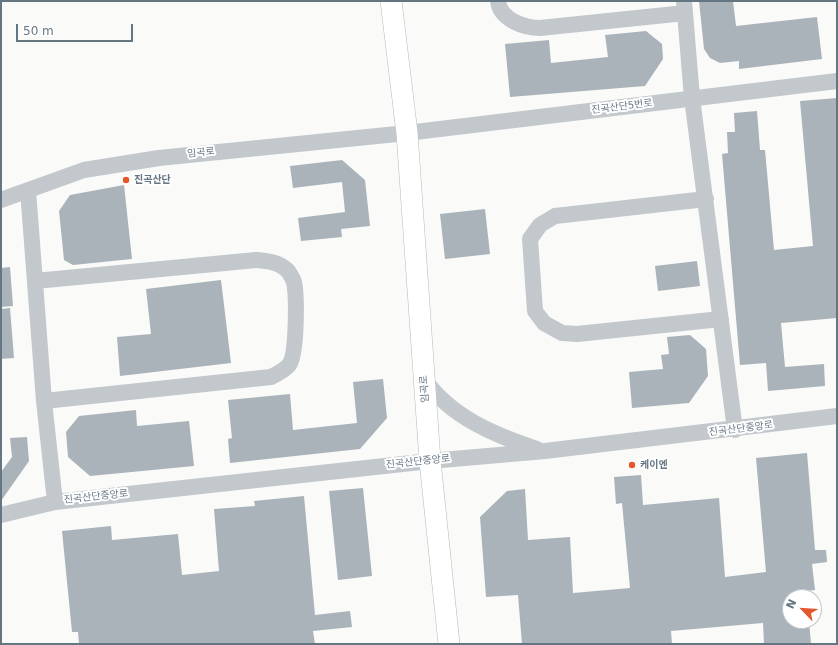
<!DOCTYPE html>
<meta charset="utf-8">
<style>
body{margin:0}
#map{position:relative;width:838px;height:645px;overflow:hidden;background:#fafaf8;font-family:"DejaVu Sans",sans-serif}
canvas{display:block}
.frame{position:absolute;inset:0;border:2px solid #657683;pointer-events:none}
.north{position:absolute;left:782px;top:589px;width:40px;height:40px;box-sizing:border-box;background:#fff;border:1px solid #c1c8cd;border-radius:50%;rotate:295deg;font-size:11px;font-weight:700;line-height:16px;text-align:center;color:#657683}
.north::after{content:'';display:block;margin:auto;width:14px;height:18px;background:#e4572e;clip-path:polygon(50% 0,100% 100%,50% 72%,0 100%)}
.scale{position:absolute;left:16px;top:24px;width:117px;height:18px;box-sizing:border-box;border:2px solid #657683;border-top:0;padding-left:5px;font-size:12px;line-height:14px;white-space:nowrap;color:#657683;-webkit-text-stroke:3px #fff;paint-order:stroke}
</style>
<div id="map">
<canvas width="838" height="645"></canvas>
<div class="frame"></div>
<div class="north">N</div>
<div class="scale">50 m</div>
</div>
<script>
const ctx = document.querySelector('canvas').getContext('2d');
ctx.lineJoin = 'round';
function fill(path, color) { ctx.fillStyle = color; ctx.fill(path, 'evenodd'); }
function stroke(path, color, width, dash) { ctx.strokeStyle = color; ctx.lineWidth = width; ctx.lineCap = dash ? 'butt' : 'round'; ctx.setLineDash(dash || []); ctx.stroke(path); }
function label(font, color, halo, rows, align = 'center') {
  ctx.font = font + ' "DejaVu Sans","Noto Sans KR",sans-serif'; ctx.lineWidth = 4; ctx.setLineDash([]); ctx.textBaseline = 'middle'; ctx.strokeStyle = halo; ctx.fillStyle = color; for (const [text, x, y, turn = 0] of rows) {
    ctx.save(); ctx.translate(x, y); ctx.rotate((+turn || 0) * Math.PI / 180); ctx.textAlign = isNaN(turn) ? turn : align; if (halo) ctx.strokeText(text, 0, 0); ctx.fillText(text, 0, 0); ctx.restore();
  }
}
const building = new Path2D(`
 M 699,1 L 733,1 L 736,26 L 817,17 L 822,59 L 739,69 L 739,61 L 720,63 L 710,58 L 704,49 Z
 M 646,31 L 662,44 L 663,59 L 645,86 L 510,97 L 505,44 L 549,40 L 551,63 L 608,57 L 605,35 Z
 M 837,98 L 837,318 L 781,323 L 785,367 L 824,364 L 825,386 L 768,391 L 766,363 L 740,365 L 722,154 L 728,153 L 727,132 L 735,132 L 734,113 L 757,111 L 760,150 L 765,150 L 774,250 L 813,246 L 800,101 Z
 M 342,160 L 365,180 L 370,226 L 341,229 L 342,237 L 301,241 L 298,218 L 345,212 L 342,182 L 293,188 L 290,166 Z
 M 124,185 L 132,259 L 73,265 L 64,260 L 59,211 L 70,195 Z
 M 485,209 L 490,254 L 445,259 L 440,214 Z
 M 697,261 L 700,286 L 658,291 L 655,266 Z
 M 10,267 L 13,306 L 1,307 L 1,268 Z
 M 221,280 L 231,363 L 120,376 L 117,337 L 151,334 L 146,289 Z
 M 10,308 L 14,358 L 1,359 L 1,309 Z
 M 690,335 L 706,349 L 708,376 L 689,403 L 632,408 L 629,372 L 663,369 L 661,355 L 669,354 L 667,337 Z
 M 383,379 L 387,418 L 360,449 L 230,463 L 228,439 L 232,438 L 228,400 L 290,394 L 293,430 L 357,423 L 353,382 Z
 M 136,410 L 137,426 L 189,421 L 194,466 L 90,476 L 68,457 L 66,432 L 79,416 Z
 M 27,437 L 29,461 L 1,501 L 1,472 L 12,457 L 10,438 Z
 M 807,453 L 815,550 L 826,550 L 827,562 L 812,564 L 815,590 L 806,591 L 807,597 L 790,597 L 790,621 L 809,621 L 811,644 L 764,644 L 763,623 L 671,631 L 672,644 L 522,644 L 518,595 L 486,597 L 480,517 L 507,491 L 525,489 L 528,540 L 570,537 L 573,593 L 630,588 L 622,503 L 616,504 L 614,477 L 641,475 L 643,505 L 719,498 L 725,577 L 766,572 L 756,458 Z
 M 363,488 L 372,576 L 338,580 L 329,491 Z
 M 304,496 L 315,615 L 350,611 L 352,627 L 313,631 L 315,644 L 79,644 L 78,632 L 72,632 L 62,531 L 111,526 L 112,540 L 178,534 L 182,575 L 219,571 L 214,509 L 255,506 L 254,501 Z`);
const minor = new Path2D(`
 M 498,1 C 500,20 525,28 540,28 L 685,13
 M 684,1 L 692,98 L 735,430
 M 28,190 L 44,401 L 55,502
 M 706,199 L 555,216 L 540,225 L 530,239 L 535,311 L 544,323 L 562,333 L 577,334 L 721,319
 M 1,200 L 84,170 L 159,158 L 407,133 L 837,81
 M 35,281 L 256,260 C 268,261 279,262 288,271 C 290,274 293,279 294,282 C 297,296 297,355 289,365 C 285,370 277,374 271,377 L 44,401
 M 424,379 C 451,417 494,435 537,449
 M 1,515 L 55,502 L 430,461 L 545,451 L 837,416`);
const major = new Path2D(`
 M 391,1 L 407,133 L 430,461 L 449,644`);
const markers = [
 [126,180,4,"#e4572e"],
 [632,465,4,"#e4572e"]
];
const streetNames = [
 ["진곡산단5번로",622,107,-7],
 ["임곡로",201,153,-6],
 ["임곡로",425,389,-94],
 ["진곡산단중앙로",741,429,-7],
 ["진곡산단중앙로",418,462,-6],
 ["진곡산단중앙로",96,497,-6]
];
const poiNames = [
 ["진곡산단",134,180],
 ["케이엔",640,465]
];
fill(building, '#aab3b9');
stroke(major, '#b5babe', 22);
stroke(minor, '#c3c8cc', 16);
stroke(major, '#fff', 21);
for (const [x, y, r, color] of markers) { const dot = new Path2D(); dot.arc(x, y, r, 0, 2 * Math.PI); ctx.fillStyle = color; ctx.fill(dot); stroke(dot, '#fff', 1.5); }
label('10px', '#657683', '#fff', streetNames);
label('bold 10px', '#657683', '#fff', poiNames, 'left');
</script>
